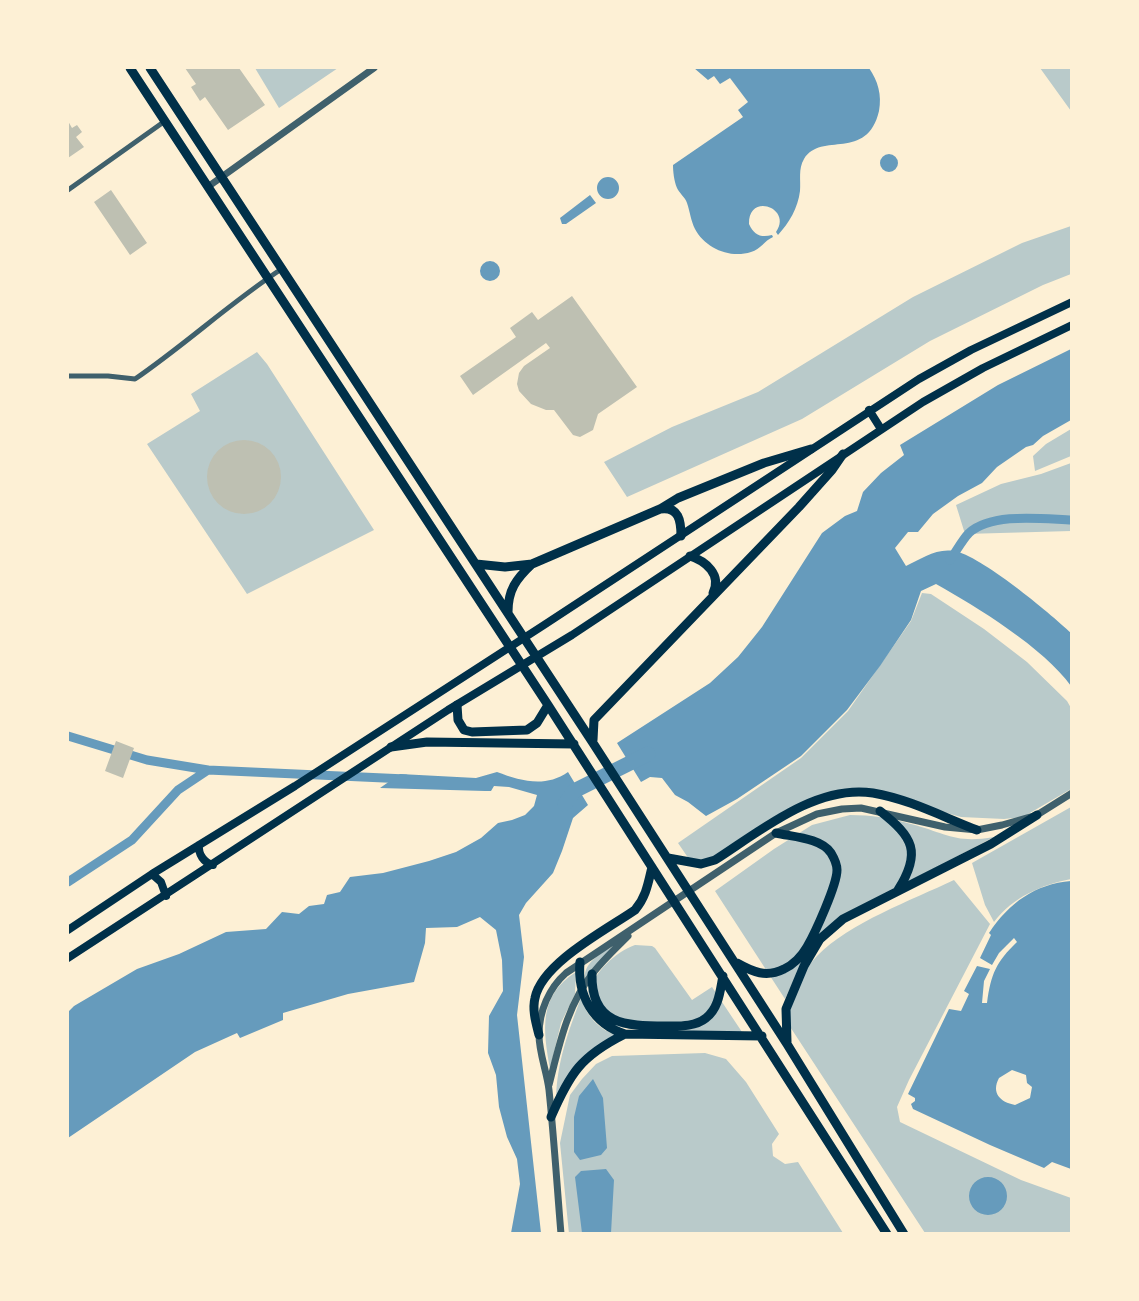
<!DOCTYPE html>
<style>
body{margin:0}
#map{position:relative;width:1139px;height:1301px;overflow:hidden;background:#fdf0d5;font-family:Mulish,sans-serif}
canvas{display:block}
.frame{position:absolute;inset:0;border:69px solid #fdf0d5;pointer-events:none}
</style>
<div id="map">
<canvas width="1139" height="1301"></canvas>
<div class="frame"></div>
</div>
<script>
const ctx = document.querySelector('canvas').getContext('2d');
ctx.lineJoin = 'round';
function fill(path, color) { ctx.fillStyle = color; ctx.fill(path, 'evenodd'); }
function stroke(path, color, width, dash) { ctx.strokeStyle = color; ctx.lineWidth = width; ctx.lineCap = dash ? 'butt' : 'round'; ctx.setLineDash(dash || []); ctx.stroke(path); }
const green = new Path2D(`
 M 255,68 L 338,68 L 279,108 Z
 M 1040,68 L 1071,68 L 1071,111 Z
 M 1071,226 L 1071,274 L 1043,285 L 930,341 L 802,419 L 627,497 L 604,462 L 672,427 L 758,392 L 913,297 L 1022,243 Z
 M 257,352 L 267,364 L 374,530 L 247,594 L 147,444 L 200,411 L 191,394 Z
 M 1071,429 L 1071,456 L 1035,471 L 1033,456 L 1046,444 Z
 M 1071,463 L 1071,531 L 965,534 L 956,505 L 1001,484 L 1041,474 Z
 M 922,593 L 931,594 L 984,629 L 1027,662 L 1067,701 L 1071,708 L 1071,789 L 1023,817 L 1004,819 L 961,817 L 872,792 L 823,797 L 714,859 L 691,862 L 678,843 L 801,758 L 848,711 L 911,621 Z
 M 1071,807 L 1071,879 C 1041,885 1013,897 994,922 L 985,905 L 972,863 Z
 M 850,815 C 871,815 891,818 911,824 C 946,833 955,844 994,837 L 840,918 L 795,978 L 785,999 L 715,891 L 774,849 L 812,825 Z
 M 954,880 L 990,924 L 909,1080 L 897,1107 L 900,1122 L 1021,1180 L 1071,1198 L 1071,1233 L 925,1233 L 783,1016 C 793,995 801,973 817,956 C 849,923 912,900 954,880 Z
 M 618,944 L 586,978 L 585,978 C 583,962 605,950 618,944 Z
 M 635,945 L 652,946 L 655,948 L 692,1000 L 712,987 L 742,1032 L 640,1030 L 614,1026 L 593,1006 L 588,992 C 595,972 615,952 635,945 Z
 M 576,972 L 575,994 L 561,1023 L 550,1069 C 543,1030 538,996 576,972 Z
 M 581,998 C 586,1015 600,1031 617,1035 L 610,1038 L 556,1099 C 557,1062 568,1032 581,998 Z
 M 705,1053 L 726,1059 L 746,1082 L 779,1134 L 772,1144 L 773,1156 L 785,1164 L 798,1162 L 843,1233 L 569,1234 L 560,1143 L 570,1095 L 582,1079 L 596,1064 L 612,1056 Z`);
const water = new Path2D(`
 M 694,68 L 869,68 C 878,81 882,95 879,111 C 867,162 821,131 804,159 C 798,169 801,180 800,191 C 798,208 789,223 778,235 L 776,232 C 793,208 748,192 749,224 C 754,235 761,238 772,235 L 773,237 C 764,241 761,249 751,252 C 730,259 705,248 695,229 C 691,221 690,212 687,203 C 685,197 679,193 677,188 C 674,181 673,171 673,165 L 743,117 L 738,110 L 748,102 L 730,78 L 720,84 L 714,76 L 708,80 Z
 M880 163a9 9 0 1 1 18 0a9 9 0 1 1-18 0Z
 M597 188a11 11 0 1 1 22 0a11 11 0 1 1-22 0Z
 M 590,195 L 596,203 L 566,224 L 562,224 L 560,218 Z
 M480 271a10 10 0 1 1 20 0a10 10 0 1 1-20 0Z
 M 1071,349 L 1071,420 L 1043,436 L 1033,445 L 1026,447 L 997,467 L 982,483 L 958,496 L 933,514 L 918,532 L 908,532 L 895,548 L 906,566 C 921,559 936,548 954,551 C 980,555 1050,613 1071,633 L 1071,686 C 1044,648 977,607 936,584 L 921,591 L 911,620 L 880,666 L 847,710 L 801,756 L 737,799 L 706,816 L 688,802 L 675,795 L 662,778 L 650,777 L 641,782 L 617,743 L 710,683 L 738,657 L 762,627 L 822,533 L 845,516 L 857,511 L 863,492 L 881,473 L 904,455 L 900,445 L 998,385 Z
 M 497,772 C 521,781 545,788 568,772 L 588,805 L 573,818 L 562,851 L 553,873 L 526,903 L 519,915 L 524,957 L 517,1015 L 541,1233 L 511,1233 L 520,1184 L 517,1159 L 507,1137 L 499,1107 L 496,1075 L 488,1053 L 489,1016 L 503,991 L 502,960 L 496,930 L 480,917 L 457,927 L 426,928 L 425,943 L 414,982 L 348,994 L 283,1013 L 283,1020 L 240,1038 L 237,1033 L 195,1052 L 68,1138 L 68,1012 L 74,1006 L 137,969 L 179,954 L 226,932 L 266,929 L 282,912 L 299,914 L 309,906 L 324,904 L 327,895 L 340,892 L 350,877 L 383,873 L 429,861 L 456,852 L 481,838 L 498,823 L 512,820 L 525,815 L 534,806 L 537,795 L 509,787 L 494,786 L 491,791 L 485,791 L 380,788 L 400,774 L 476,778 Z
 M 1071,881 L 1071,1169 L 1052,1162 L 1044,1168 L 990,1145 L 913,1109 L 911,1104 L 915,1101 L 915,1098 L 908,1094 L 949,1009 L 961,1011 L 969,994 L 964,991 L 977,966 L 990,969 L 984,981 L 982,1003 L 987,1003 C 991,974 996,962 1017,942 L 1014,938 L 999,953 L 992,965 L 980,958 L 991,935 L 989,933 C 1009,903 1035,884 1071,881 ZM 1012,1070 L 1026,1075 L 1027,1083 L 1032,1087 L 1030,1098 L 1015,1105 C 1000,1102 991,1093 999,1078 Z
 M 593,1079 L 603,1098 L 607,1148 L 601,1155 L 580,1160 L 574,1152 L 574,1117 L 579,1096 Z
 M 606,1169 L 614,1180 L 611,1233 L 582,1233 L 575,1177 L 581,1171 Z
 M969 1196a19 19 0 1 1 38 0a19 19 0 1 1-38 0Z`);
const canal = new Path2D(`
 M 950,560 C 956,552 962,540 969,533 C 992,512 1043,519 1072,520
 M 68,736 L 147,760 L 208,770 L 406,779
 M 68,882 L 132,840 L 178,790 L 208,770`);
const river = new Path2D(`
 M 565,804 L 574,791 L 648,754`);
const building = new Path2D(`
 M 185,68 L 239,68 L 265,105 L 228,130 L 205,97 L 200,101 L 191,87 L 196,84 Z
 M 68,121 L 72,128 L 77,125 L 82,132 L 76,137 L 84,147 L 68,158 Z
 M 111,190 L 147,243 L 130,255 L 94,202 Z
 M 572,296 L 637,387 L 598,414 L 593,430 L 580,437 L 573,435 L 554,410 L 546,410 L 531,404 L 519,391 L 517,384 L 519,373 L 524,366 L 550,348 L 546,343 L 473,395 L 460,376 L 516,337 L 510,328 L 532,312 L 538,320 Z
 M207 477a37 37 0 1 1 74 0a37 37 0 1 1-74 0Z
 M 116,741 L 134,748 L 123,778 L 105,771 Z`);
const minor = new Path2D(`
 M 68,190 L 165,121
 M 68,376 L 108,376 L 135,379 C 186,344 231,302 283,268`);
const tertiary = new Path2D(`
 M 209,186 L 374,68
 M 549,1085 C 559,1046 567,1005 593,973 C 603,960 616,948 628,936
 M 561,1234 C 557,1186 554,1138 549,1090 C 547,1072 539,1053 539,1035 C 539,1011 549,988 566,973 L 776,833 L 817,814 L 842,809 L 861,808 L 945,827 L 977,830 L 1002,825 L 1037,815 L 1072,793`);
const secondary = new Path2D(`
 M 869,410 L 881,429
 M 199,845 C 198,854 204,863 213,865
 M 152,874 L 161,882 L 166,896
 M 68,930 L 152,874 L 295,786 L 544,625 L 919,379 L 971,350 L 1072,302
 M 68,958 L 448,710 L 572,635 L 923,402 L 983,368 L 1072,325`);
const trunk = new Path2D(`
 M 130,68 L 548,705 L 887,1234
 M 150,68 L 593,743 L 787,1044 L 904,1234
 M 660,509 C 679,506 681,521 681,536
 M 690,556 C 706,561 722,575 713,593
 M 476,564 L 505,567 L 532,564 L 660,509 L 678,498 L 764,463 L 811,449
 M 508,612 C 508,590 516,579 532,564
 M 457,705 L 458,720 L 464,730 L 472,732 L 527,730 L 537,723 L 548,705
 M 593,740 L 594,720 L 799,507 L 832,470 L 843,454
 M 391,747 L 427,742 L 574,744
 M 880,811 C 913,837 922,852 898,890
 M 668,858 L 701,864 L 715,860 C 759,832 816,784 873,793 C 909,799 943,817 977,830
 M 580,962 C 577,995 593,1024 625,1034 L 762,1036
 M 737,963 C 753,972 766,978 784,969 C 793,965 802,956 807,947 C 815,933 837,885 837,870 C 837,866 834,858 831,853 C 821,838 793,837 776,833
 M 592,974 C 591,1025 625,1026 666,1026 C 679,1026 695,1027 706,1018 C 719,1008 720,991 723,976
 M 539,1035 C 536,1023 532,1010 535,998 C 542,963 606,930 635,910 C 646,897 648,884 652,867
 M 787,1042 L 786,1009 L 804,966 L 820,939 L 843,919 L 991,844 L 1037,815
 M 551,1117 C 570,1073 581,1056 625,1034`);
fill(green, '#b9caca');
fill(water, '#669bbc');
stroke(canal, '#669bbc', 9);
stroke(river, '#669bbc', 15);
fill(building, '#bec0b2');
stroke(minor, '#3f606c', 5);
stroke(tertiary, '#3f606c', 7);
stroke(secondary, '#003049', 8);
stroke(trunk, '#003049', 9);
</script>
